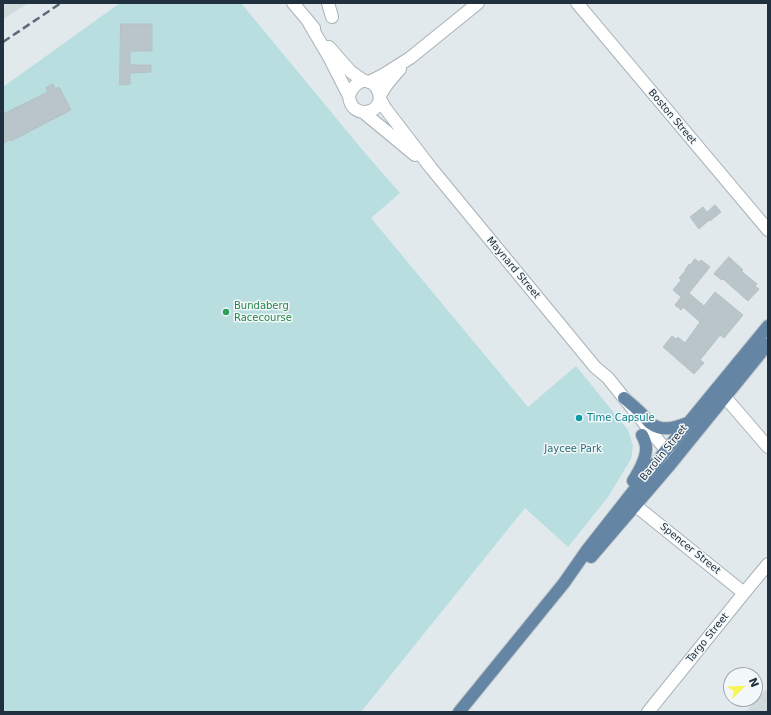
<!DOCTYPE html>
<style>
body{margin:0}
#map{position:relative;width:771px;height:715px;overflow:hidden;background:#e1e9ed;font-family:"DejaVu Sans",sans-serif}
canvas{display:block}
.frame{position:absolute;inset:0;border:4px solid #21303e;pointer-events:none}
.north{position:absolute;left:723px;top:667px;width:40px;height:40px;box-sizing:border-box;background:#f2f7f9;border:1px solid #9ea7ae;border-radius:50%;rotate:67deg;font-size:11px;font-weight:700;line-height:16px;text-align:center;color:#21303e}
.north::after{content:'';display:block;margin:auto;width:14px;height:18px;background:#f7f555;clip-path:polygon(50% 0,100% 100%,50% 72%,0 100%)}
</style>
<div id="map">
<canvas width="771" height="715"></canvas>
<div class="frame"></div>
<div class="north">N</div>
</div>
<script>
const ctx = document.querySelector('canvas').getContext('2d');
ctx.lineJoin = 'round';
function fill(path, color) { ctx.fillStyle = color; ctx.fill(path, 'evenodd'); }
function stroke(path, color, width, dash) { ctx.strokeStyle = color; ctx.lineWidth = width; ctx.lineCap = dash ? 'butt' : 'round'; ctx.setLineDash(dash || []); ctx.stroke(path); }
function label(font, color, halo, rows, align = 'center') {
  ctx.font = font + ' "DejaVu Sans",sans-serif'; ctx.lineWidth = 3; ctx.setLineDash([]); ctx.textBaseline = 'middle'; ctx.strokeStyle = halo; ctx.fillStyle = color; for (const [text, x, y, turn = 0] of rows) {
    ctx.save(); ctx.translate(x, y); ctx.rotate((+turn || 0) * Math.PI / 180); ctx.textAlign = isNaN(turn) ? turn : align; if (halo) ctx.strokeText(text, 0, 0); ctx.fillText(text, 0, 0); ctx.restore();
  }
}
const built = new Path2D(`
 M 3,3 L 29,3 L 3,19 Z
 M 768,688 L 768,712 L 745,712 Z`);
const green = new Path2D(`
 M 120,3 L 241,3 L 365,153 L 400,193 L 371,218 L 528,407 L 576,366 L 628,430 L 633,446 L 631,459 L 608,497 L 568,547 L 525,508 L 361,712 L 3,712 L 3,87 Z`);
const building = new Path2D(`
 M 121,24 L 152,24 L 152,51 L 130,51 L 130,65 L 151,65 L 151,72 L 130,73 L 130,84 L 120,85 Z
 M 53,84 L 55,89 L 59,87 L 71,110 L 11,141 L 10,139 L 3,144 L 3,114 L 48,92 L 46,88 Z
 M 715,205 L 721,212 L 710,221 L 709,220 L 699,229 L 690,217 L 703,207 L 707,212 Z
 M 729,257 L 743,270 L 741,271 L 757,284 L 755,286 L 759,289 L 748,301 L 723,279 L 722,280 L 714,274 Z
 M 695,259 L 699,262 L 701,260 L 710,267 L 689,293 L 704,306 L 715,292 L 743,315 L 724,338 L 720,335 L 700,360 L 704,363 L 694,374 L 663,347 L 672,336 L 676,339 L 678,337 L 685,343 L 700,322 L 683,307 L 681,310 L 675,305 L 681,297 L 673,290 L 681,280 L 679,278 L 686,270 L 685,270 L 689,264 L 690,265 Z`);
const minor = new Path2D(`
 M 293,3 L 314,28
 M 328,3 L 332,17
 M 577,3 L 768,230
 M 309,23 L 329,57 L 349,96 C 351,121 385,114 379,93 C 378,89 376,86 372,83 C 361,77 352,86 349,96
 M 329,47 L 351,72 L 364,81
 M 369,82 L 383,75 L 410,58 L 478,3
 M 380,96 C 385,85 392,78 400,69
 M 380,99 L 385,108 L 431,168 L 595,367 L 608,378 L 657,439 L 672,457
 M 363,112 L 415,155
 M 725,397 L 768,447
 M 636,506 L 744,593
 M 648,712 L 744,593 L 768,564`);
const major = new Path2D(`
 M 624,398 C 630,403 636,408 641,413 C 644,416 647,420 650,423 C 662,432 674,428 687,423
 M 633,481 C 638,473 647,458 646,447 C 646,443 644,439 642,435
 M 591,557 L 669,466 L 768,344
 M 459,712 L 564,583 L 587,550 L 653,466 L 768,326`);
const rail = new Path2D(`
 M 3,42 L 61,3`);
const markers = [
 [226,312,4,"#2e9e5b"],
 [579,418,4,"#0f9aa8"]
];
const streetNames = [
 ["Boston Street",672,117,50],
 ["Maynard Street",513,268,50],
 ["Barolin Street",664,453,-51],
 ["Spencer Street",690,549,39],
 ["Targo Street",708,638,-51]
];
const leisureNames = [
 ["Bundaberg",234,306],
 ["Racecourse",234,318]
];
const cultureNames = [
 ["Time Capsule",587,418]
];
const parkNames = [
 ["Jaycee Park",573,449]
];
fill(built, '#d0d9dc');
fill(green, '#b9dedf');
fill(building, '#bac5ca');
stroke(building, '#b4c0c6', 1);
stroke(minor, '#a7b2b8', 14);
stroke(major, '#c1c5c9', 14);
stroke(minor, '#fff', 12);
stroke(major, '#6485a4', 12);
stroke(rail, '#5b6b7a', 2.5, [8, 4]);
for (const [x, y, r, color] of markers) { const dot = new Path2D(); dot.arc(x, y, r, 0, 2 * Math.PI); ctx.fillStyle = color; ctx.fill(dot); stroke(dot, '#f2f7f9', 1.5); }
label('10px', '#21303e', '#f2f7f9', streetNames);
label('10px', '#27864d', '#f2f7f9', leisureNames, 'left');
label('10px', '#0d838f', '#f2f7f9', cultureNames, 'left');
label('10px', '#296d77', '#f2f7f9', parkNames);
</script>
